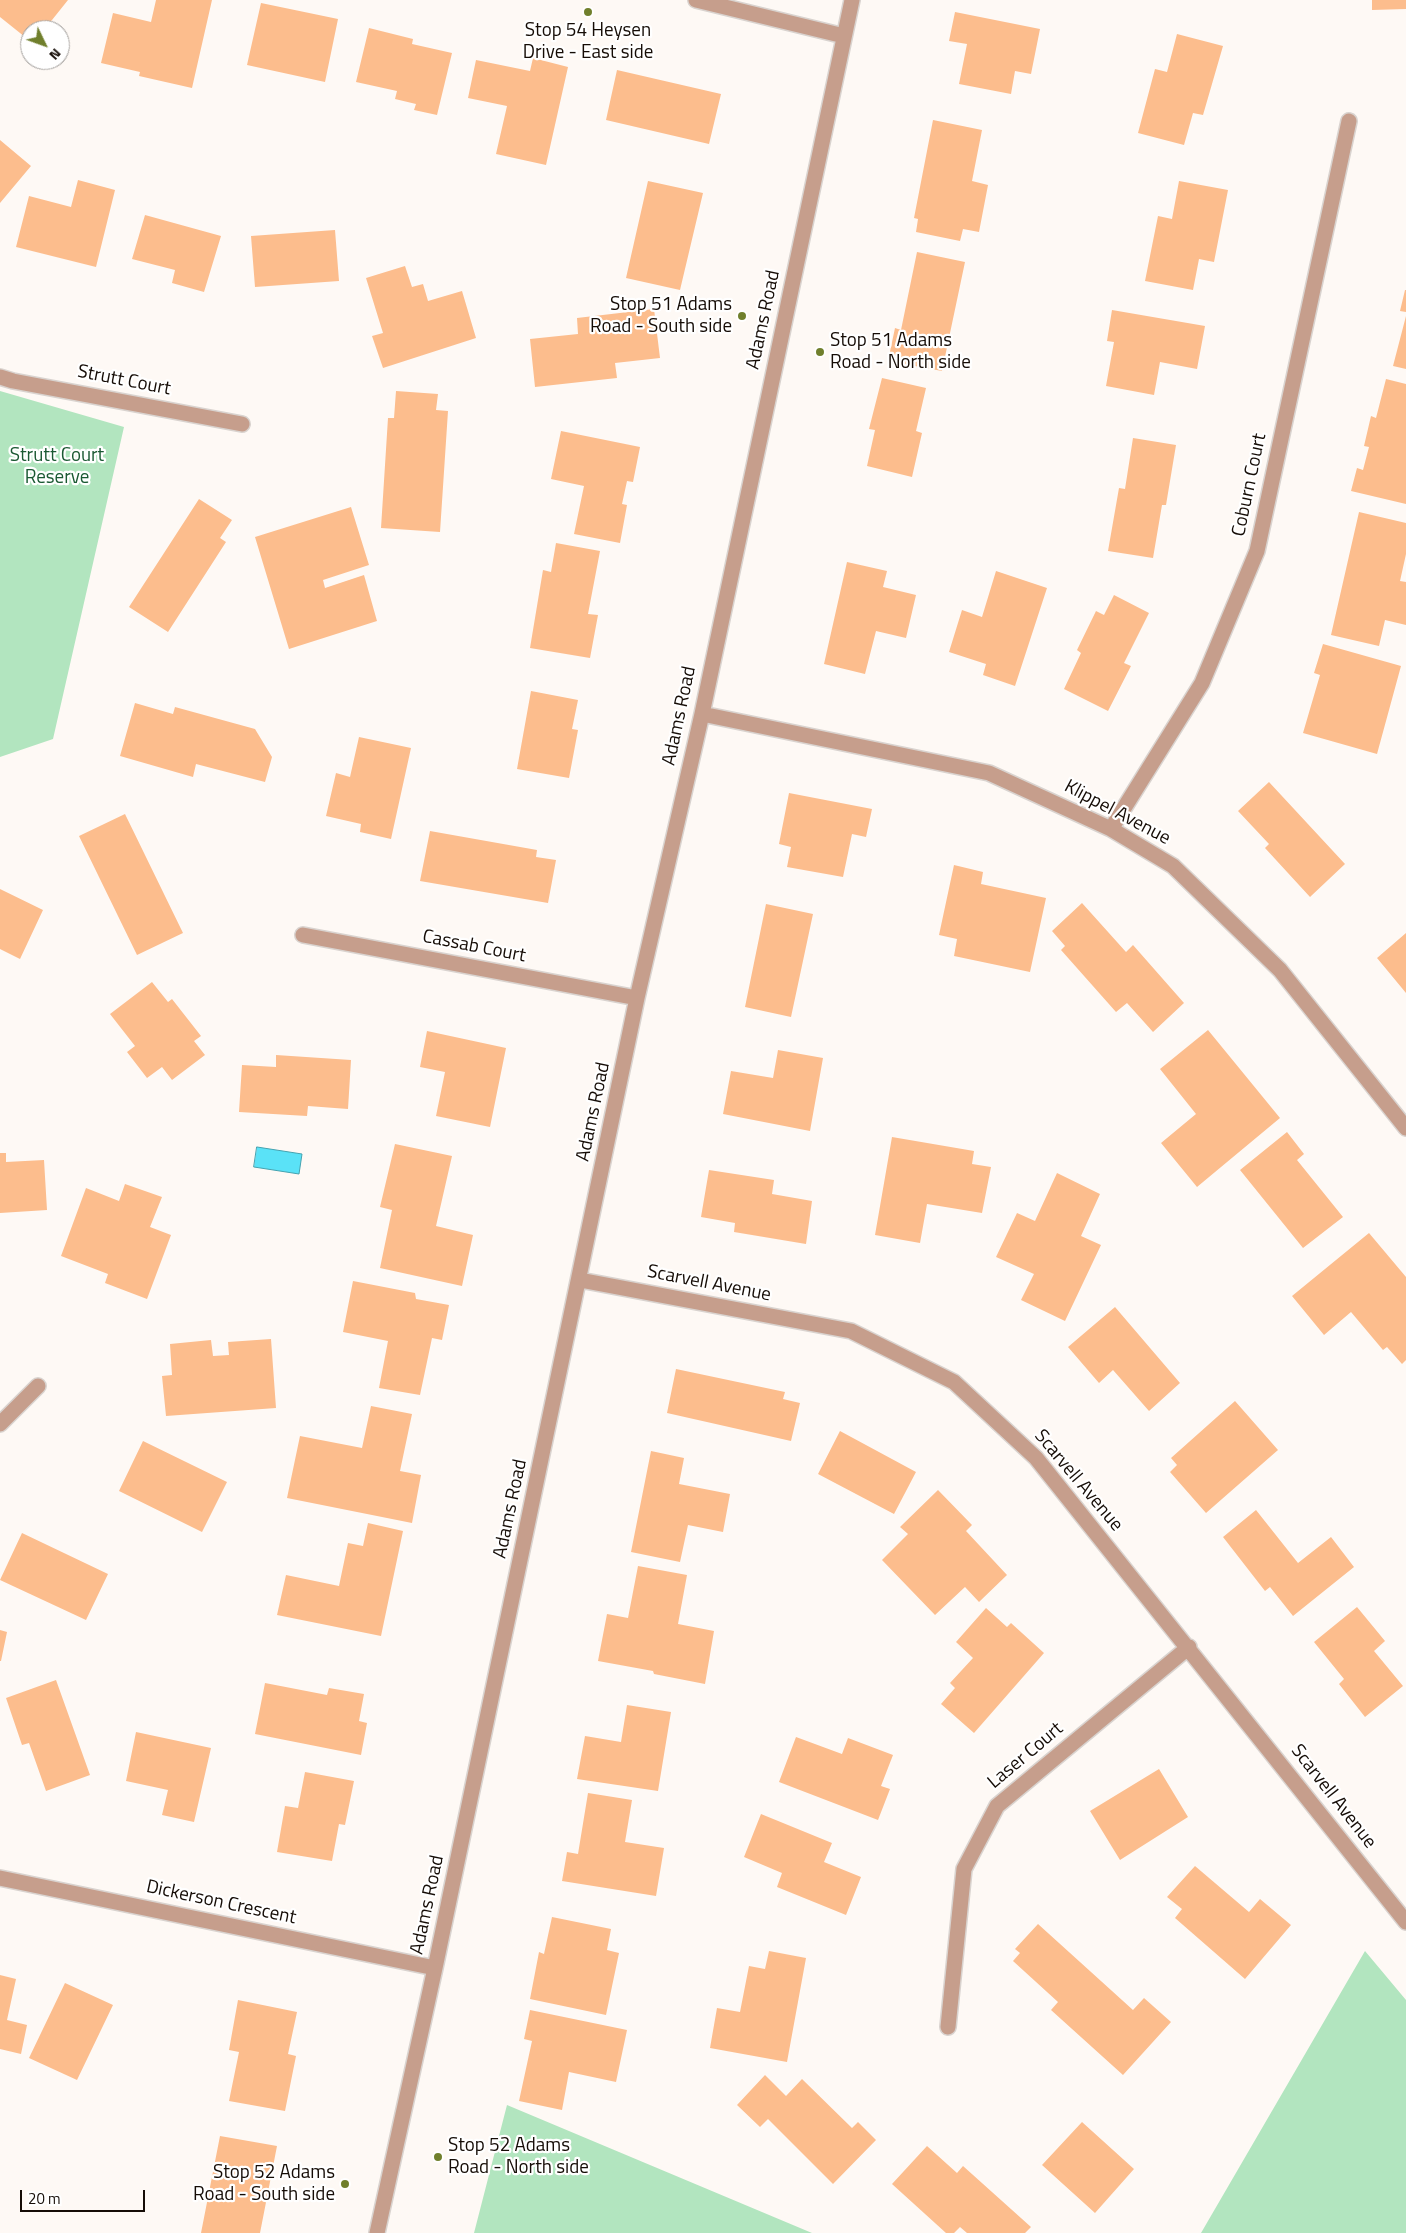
<!DOCTYPE html>
<style>
body{margin:0}
#map{position:relative;width:1406px;height:2233px;overflow:hidden;background:#fef9f5;font-family:"Titillium Web",sans-serif}
canvas{display:block}
.north{position:absolute;left:20px;top:20px;width:50px;height:50px;box-sizing:border-box;background:#fff;border:1px solid #a19e9b;border-radius:50%;rotate:132deg;font-size:14px;font-weight:700;line-height:20px;text-align:center;color:#150c06}
.north::after{content:'';display:block;margin:auto;width:18px;height:22px;background:#707f2c;clip-path:polygon(50% 0,100% 100%,50% 72%,0 100%)}
.scale{position:absolute;left:20px;top:2190px;width:125px;height:22px;box-sizing:border-box;border:2px solid #150c06;border-top:0;padding-left:6px;font-size:15px;line-height:18px;white-space:nowrap;color:#150c06;-webkit-text-stroke:4px #fff;paint-order:stroke}
</style>
<div id="map">
<canvas width="1406" height="2233"></canvas>
<div class="north">N</div>
<div class="scale">20 m</div>
</div>
<script>
const ctx = document.querySelector('canvas').getContext('2d');
ctx.lineJoin = 'round';
function fill(path, color) { ctx.fillStyle = color; ctx.fill(path, 'evenodd'); }
function stroke(path, color, width, dash) { ctx.strokeStyle = color; ctx.lineWidth = width; ctx.lineCap = dash ? 'butt' : 'round'; ctx.setLineDash(dash || []); ctx.stroke(path); }
function label(font, color, halo, rows, align = 'center') {
  ctx.font = font + ' "Titillium Web",sans-serif'; ctx.lineWidth = 4.5; ctx.setLineDash([]); ctx.textBaseline = 'middle'; ctx.strokeStyle = halo; ctx.fillStyle = color; for (const [text, x, y, turn = 0] of rows) {
    ctx.save(); ctx.translate(x, y); ctx.rotate((+turn || 0) * Math.PI / 180); ctx.textAlign = isNaN(turn) ? turn : align; if (halo) ctx.strokeText(text, 0, 0); ctx.fillText(text, 0, 0); ctx.restore();
  }
}
const green = new Path2D(`
 M 0,391 L 124,427 L 53,739 L 0,757 Z
 M 1365,1951 L 1406,2000 L 1406,2233 L 1201,2233 Z
 M 507,2105 L 812,2233 L 474,2233 Z`);
const water = new Path2D(`
 M 257,1147 L 302,1154 L 299,1174 L 254,1167 Z`);
const building = new Path2D(`
 M 0,0 L 68,0 L 44,30 L 30,30 L 30,41 L 0,17 Z
 M 156,0 L 212,0 L 192,88 L 139,76 L 140,72 L 101,63 L 113,13 L 151,22 Z
 M 1372,0 L 1406,0 L 1406,9 L 1372,10 Z
 M 261,3 L 338,19 L 325,82 L 247,65 Z
 M 955,12 L 1040,29 L 1031,74 L 1015,71 L 1011,94 L 959,84 L 967,44 L 949,41 Z
 M 369,28 L 413,39 L 412,44 L 452,53 L 437,115 L 414,110 L 416,104 L 395,99 L 397,91 L 356,82 Z
 M 1177,34 L 1223,46 L 1203,115 L 1193,113 L 1184,145 L 1138,133 L 1155,69 L 1167,72 Z
 M 533,58 L 568,67 L 546,165 L 496,154 L 507,106 L 468,98 L 476,60 L 530,71 Z
 M 617,70 L 721,94 L 709,144 L 606,120 Z
 M 933,120 L 982,130 L 972,181 L 988,185 L 979,232 L 963,229 L 960,241 L 916,232 L 918,219 L 914,218 Z
 M 0,140 L 31,166 L 0,203 Z
 M 78,180 L 115,190 L 96,267 L 16,247 L 29,196 L 71,207 Z
 M 648,181 L 703,193 L 680,290 L 626,278 Z
 M 1179,181 L 1228,190 L 1214,262 L 1199,259 L 1193,290 L 1145,281 L 1158,216 L 1172,219 Z
 M 145,215 L 221,236 L 204,292 L 172,283 L 175,270 L 132,259 Z
 M 335,230 L 339,281 L 255,287 L 251,236 Z
 M 917,252 L 965,262 L 942,371 L 888,361 L 895,328 L 901,330 Z
 M 405,266 L 412,287 L 423,284 L 428,301 L 462,291 L 476,338 L 383,368 L 372,336 L 383,333 L 366,278 Z
 M 1405,290 L 1406,290 L 1406,312 L 1400,311 Z
 M 654,309 L 660,358 L 615,363 L 617,378 L 535,387 L 530,339 L 578,334 L 577,318 Z
 M 1112,310 L 1205,326 L 1197,369 L 1160,362 L 1154,395 L 1106,386 L 1114,342 L 1107,341 Z
 M 1406,316 L 1406,369 L 1393,366 Z
 M 882,378 L 926,388 L 916,431 L 922,433 L 912,477 L 867,466 L 875,430 L 869,429 Z
 M 1386,379 L 1406,384 L 1406,504 L 1351,491 L 1357,468 L 1363,470 L 1369,447 L 1364,446 L 1371,416 L 1376,418 Z
 M 396,391 L 438,394 L 436,410 L 448,411 L 440,532 L 381,528 L 388,418 L 394,418 Z
 M 561,431 L 640,447 L 633,482 L 627,481 L 622,504 L 627,505 L 620,543 L 574,534 L 584,486 L 551,479 Z
 M 1133,438 L 1176,445 L 1166,505 L 1162,505 L 1153,558 L 1108,551 L 1119,488 L 1125,489 Z
 M 199,499 L 232,520 L 220,538 L 226,542 L 168,632 L 129,607 Z
 M 351,507 L 369,565 L 323,580 L 325,588 L 364,575 L 377,621 L 289,649 L 255,537 Z
 M 1359,512 L 1406,523 L 1406,554 L 1400,581 L 1406,582 L 1406,625 L 1385,620 L 1379,646 L 1331,635 Z
 M 556,543 L 600,551 L 588,614 L 598,615 L 590,658 L 530,648 L 543,570 L 551,572 Z
 M 847,562 L 887,571 L 883,587 L 916,595 L 906,638 L 876,631 L 865,674 L 824,664 Z
 M 996,571 L 1047,588 L 1015,686 L 983,675 L 986,664 L 949,652 L 962,610 L 982,617 Z
 M 1114,595 L 1149,613 L 1124,663 L 1131,666 L 1108,711 L 1064,689 L 1081,653 L 1077,650 L 1096,611 L 1104,615 Z
 M 1323,644 L 1401,666 L 1377,754 L 1303,733 L 1320,675 L 1314,673 Z
 M 531,691 L 578,700 L 572,729 L 578,730 L 569,778 L 517,769 Z
 M 135,703 L 173,714 L 175,707 L 255,729 L 272,757 L 265,782 L 196,764 L 193,777 L 120,756 Z
 M 359,737 L 411,748 L 391,839 L 360,832 L 361,824 L 326,816 L 336,773 L 350,777 Z
 M 1269,782 L 1345,864 L 1310,897 L 1265,848 L 1269,844 L 1238,811 Z
 M 789,793 L 872,809 L 866,837 L 852,834 L 843,877 L 787,867 L 791,847 L 779,844 Z
 M 125,814 L 183,933 L 137,955 L 79,836 Z
 M 430,831 L 537,850 L 536,857 L 556,860 L 548,903 L 420,881 Z
 M 954,865 L 983,872 L 981,884 L 1046,898 L 1030,972 L 954,956 L 957,939 L 939,935 Z
 M 0,889 L 43,910 L 20,959 L 0,949 Z
 M 1082,903 L 1126,952 L 1133,945 L 1184,1003 L 1153,1032 L 1127,1003 L 1116,1012 L 1061,950 L 1065,946 L 1052,931 Z
 M 766,904 L 813,914 L 791,1017 L 745,1007 Z
 M 1406,933 L 1406,993 L 1377,958 Z
 M 152,982 L 168,1002 L 172,999 L 201,1036 L 194,1041 L 205,1055 L 172,1080 L 162,1067 L 147,1078 L 127,1052 L 135,1046 L 110,1014 Z
 M 1208,1030 L 1280,1118 L 1197,1187 L 1161,1143 L 1196,1114 L 1160,1069 Z
 M 427,1031 L 506,1048 L 490,1127 L 436,1116 L 445,1072 L 420,1067 Z
 M 778,1050 L 823,1058 L 810,1131 L 723,1114 L 731,1071 L 773,1078 Z
 M 276,1055 L 351,1060 L 348,1109 L 308,1106 L 307,1116 L 239,1112 L 242,1065 L 276,1067 Z
 M 1287,1132 L 1304,1154 L 1297,1160 L 1343,1217 L 1303,1248 L 1240,1170 Z
 M 892,1137 L 974,1151 L 972,1164 L 991,1167 L 982,1213 L 927,1204 L 920,1243 L 875,1235 Z
 M 395,1144 L 452,1156 L 436,1226 L 473,1235 L 462,1286 L 380,1268 L 392,1210 L 380,1207 Z
 M 0,1153 L 6,1153 L 6,1162 L 44,1160 L 47,1210 L 0,1213 Z
 M 709,1170 L 774,1180 L 772,1194 L 812,1201 L 806,1244 L 734,1232 L 735,1223 L 701,1217 Z
 M 1057,1173 L 1100,1194 L 1081,1236 L 1101,1245 L 1065,1321 L 1021,1300 L 1034,1274 L 996,1257 L 1017,1213 L 1035,1221 Z
 M 125,1184 L 162,1197 L 150,1227 L 171,1235 L 147,1299 L 105,1283 L 108,1274 L 61,1256 L 86,1188 L 119,1201 Z
 M 1369,1233 L 1406,1277 L 1406,1360 L 1402,1364 L 1387,1347 L 1383,1350 L 1351,1312 L 1324,1335 L 1292,1296 Z
 M 353,1281 L 415,1293 L 416,1299 L 449,1305 L 442,1340 L 432,1338 L 420,1395 L 379,1388 L 388,1341 L 343,1332 Z
 M 1115,1307 L 1180,1383 L 1149,1411 L 1113,1370 L 1099,1383 L 1068,1347 Z
 M 271,1339 L 276,1408 L 166,1416 L 162,1376 L 172,1375 L 170,1344 L 211,1340 L 213,1356 L 229,1355 L 228,1342 Z
 M 676,1369 L 785,1392 L 783,1399 L 800,1403 L 791,1441 L 667,1413 Z
 M 1235,1401 L 1278,1450 L 1206,1513 L 1170,1472 L 1177,1465 L 1171,1458 Z
 M 371,1406 L 412,1414 L 400,1471 L 421,1475 L 412,1523 L 287,1498 L 300,1436 L 362,1448 Z
 M 840,1431 L 916,1472 L 894,1514 L 818,1474 Z
 M 143,1441 L 227,1482 L 202,1532 L 119,1491 Z
 M 651,1451 L 684,1458 L 679,1484 L 730,1494 L 723,1532 L 688,1525 L 680,1562 L 631,1552 Z
 M 938,1490 L 972,1525 L 966,1531 L 1007,1575 L 979,1602 L 965,1587 L 935,1615 L 882,1560 L 908,1534 L 900,1527 Z
 M 1256,1510 L 1298,1563 L 1331,1537 L 1354,1567 L 1293,1616 L 1270,1587 L 1265,1591 L 1223,1537 Z
 M 368,1523 L 403,1531 L 381,1636 L 277,1615 L 286,1575 L 339,1586 L 348,1543 L 363,1546 Z
 M 22,1533 L 108,1574 L 86,1620 L 0,1580 Z
 M 638,1566 L 687,1575 L 678,1624 L 714,1631 L 705,1684 L 654,1674 L 653,1671 L 598,1661 L 607,1614 L 628,1618 Z
 M 1357,1607 L 1385,1641 L 1374,1651 L 1403,1686 L 1365,1717 L 1339,1684 L 1344,1679 L 1314,1642 Z
 M 986,1608 L 1007,1627 L 1011,1623 L 1044,1653 L 974,1733 L 941,1704 L 955,1688 L 950,1683 L 973,1658 L 956,1642 Z
 M 0,1630 L 7,1632 L 1,1661 L 0,1661 Z
 M 56,1680 L 90,1775 L 46,1791 L 29,1743 L 22,1745 L 6,1698 Z
 M 265,1683 L 327,1695 L 329,1688 L 364,1694 L 359,1721 L 367,1723 L 361,1755 L 255,1734 Z
 M 627,1705 L 671,1712 L 658,1791 L 577,1779 L 585,1736 L 621,1742 Z
 M 136,1732 L 211,1748 L 194,1822 L 162,1815 L 168,1790 L 126,1781 Z
 M 796,1737 L 842,1754 L 848,1738 L 893,1755 L 881,1786 L 890,1789 L 878,1820 L 779,1782 Z
 M 1159,1769 L 1188,1817 L 1120,1860 L 1090,1811 Z
 M 305,1772 L 354,1781 L 345,1825 L 339,1824 L 332,1861 L 277,1852 L 285,1806 L 298,1808 Z
 M 588,1793 L 632,1800 L 625,1842 L 664,1848 L 656,1896 L 562,1881 L 567,1852 L 578,1854 Z
 M 761,1814 L 832,1843 L 824,1862 L 861,1877 L 846,1915 L 777,1887 L 782,1873 L 744,1857 Z
 M 1195,1866 L 1249,1912 L 1260,1899 L 1291,1925 L 1245,1979 L 1175,1918 L 1182,1909 L 1167,1897 Z
 M 552,1917 L 611,1929 L 607,1950 L 619,1953 L 606,2015 L 530,1999 L 539,1952 L 544,1954 Z
 M 1038,1924 L 1133,2010 L 1144,1998 L 1171,2022 L 1123,2075 L 1051,2010 L 1058,2002 L 1013,1961 L 1020,1953 L 1015,1949 Z
 M 769,1951 L 806,1958 L 787,2062 L 710,2048 L 717,2008 L 740,2012 L 749,1966 L 765,1969 Z
 M 0,1975 L 16,1979 L 7,2020 L 27,2025 L 21,2054 L 0,2049 Z
 M 65,1983 L 113,2005 L 77,2080 L 29,2058 Z
 M 238,2000 L 297,2012 L 288,2054 L 296,2056 L 285,2111 L 229,2101 L 239,2052 L 229,2050 Z
 M 530,2010 L 627,2030 L 616,2082 L 569,2072 L 562,2110 L 519,2101 L 532,2041 L 524,2039 Z
 M 765,2075 L 786,2096 L 802,2079 L 852,2128 L 858,2122 L 876,2140 L 833,2184 L 768,2119 L 760,2127 L 737,2105 Z
 M 1082,2122 L 1134,2169 L 1095,2213 L 1042,2165 Z
 M 220,2136 L 277,2146 L 260,2233 L 201,2233 Z
 M 927,2146 L 957,2173 L 963,2166 L 1031,2227 L 1025,2233 L 967,2233 L 960,2227 L 954,2233 L 946,2233 L 892,2184 Z`);
const minor = new Path2D(`
 M 696,0 L 844,36
 M 0,377 L 13,381 L 242,424
 M 702,714 L 989,773 L 1111,829 L 1173,866 L 1280,970 L 1406,1128
 M 1111,829 L 1202,683 L 1257,551 L 1349,121
 M 303,935 L 637,998
 M 580,1280 L 851,1331 L 954,1382 L 1036,1458 L 1406,1922
 M 0,1424 L 38,1386
 M 0,1878 L 435,1968
 M 948,2027 L 964,1869 L 997,1806 L 1189,1647
 M 377,2233 L 435,1968 L 637,998 L 702,714 L 852,0`);
const markers = [
 [588,12,5,"#707f2c"],
 [742,316,5,"#707f2c"],
 [820,352,5,"#707f2c"],
 [438,2157,5,"#707f2c"],
 [345,2184,5,"#707f2c"]
];
const poiNames = [
 ["Stop 54 Heysen",588,31,"center"],
 ["Drive - East side",588,53,"center"],
 ["Stop 51 Adams",732,305],
 ["Road - South side",732,327],
 ["Stop 51 Adams",830,341,"left"],
 ["Road - North side",830,363,"left"],
 ["Stop 52 Adams",448,2146,"left"],
 ["Road - North side",448,2168,"left"],
 ["Stop 52 Adams",335,2173],
 ["Road - South side",335,2195]
];
const streetNames = [
 ["Adams Road",764,320,-78],
 ["Strutt Court",124,381,11],
 ["Coburn Court",1250,485,-78],
 ["Adams Road",680,716,-78],
 ["Klippel Avenue",1117,813,28],
 ["Cassab Court",474,947,11],
 ["Adams Road",594,1112,-78],
 ["Scarvell Avenue",709,1284,11],
 ["Scarvell Avenue",1078,1481,50],
 ["Adams Road",511,1509,-78],
 ["Laser Court",1026,1756,-40],
 ["Scarvell Avenue",1333,1797,52],
 ["Dickerson Crescent",221,1903,12],
 ["Adams Road",428,1905,-78]
];
const parkNames = [
 ["Strutt Court",57,456],
 ["Reserve",57,478]
];
fill(green, '#b2e5bf');
fill(water, '#5ae2f7');
stroke(water, '#45a2af', 1);
fill(building, '#fcbd8d');
stroke(minor, '#d9d3cf', 18);
stroke(minor, '#c69e8c', 15);
for (const [x, y, r, color] of markers) { const dot = new Path2D(); dot.arc(x, y, r, 0, 2 * Math.PI); ctx.fillStyle = color; ctx.fill(dot); stroke(dot, '#fff', 2); }
label('19px', '#150c06', '#fff', poiNames, 'right');
label('19px', '#150c06', '#fff', streetNames);
label('19px', '#1a5932', '#fff', parkNames);
</script>
